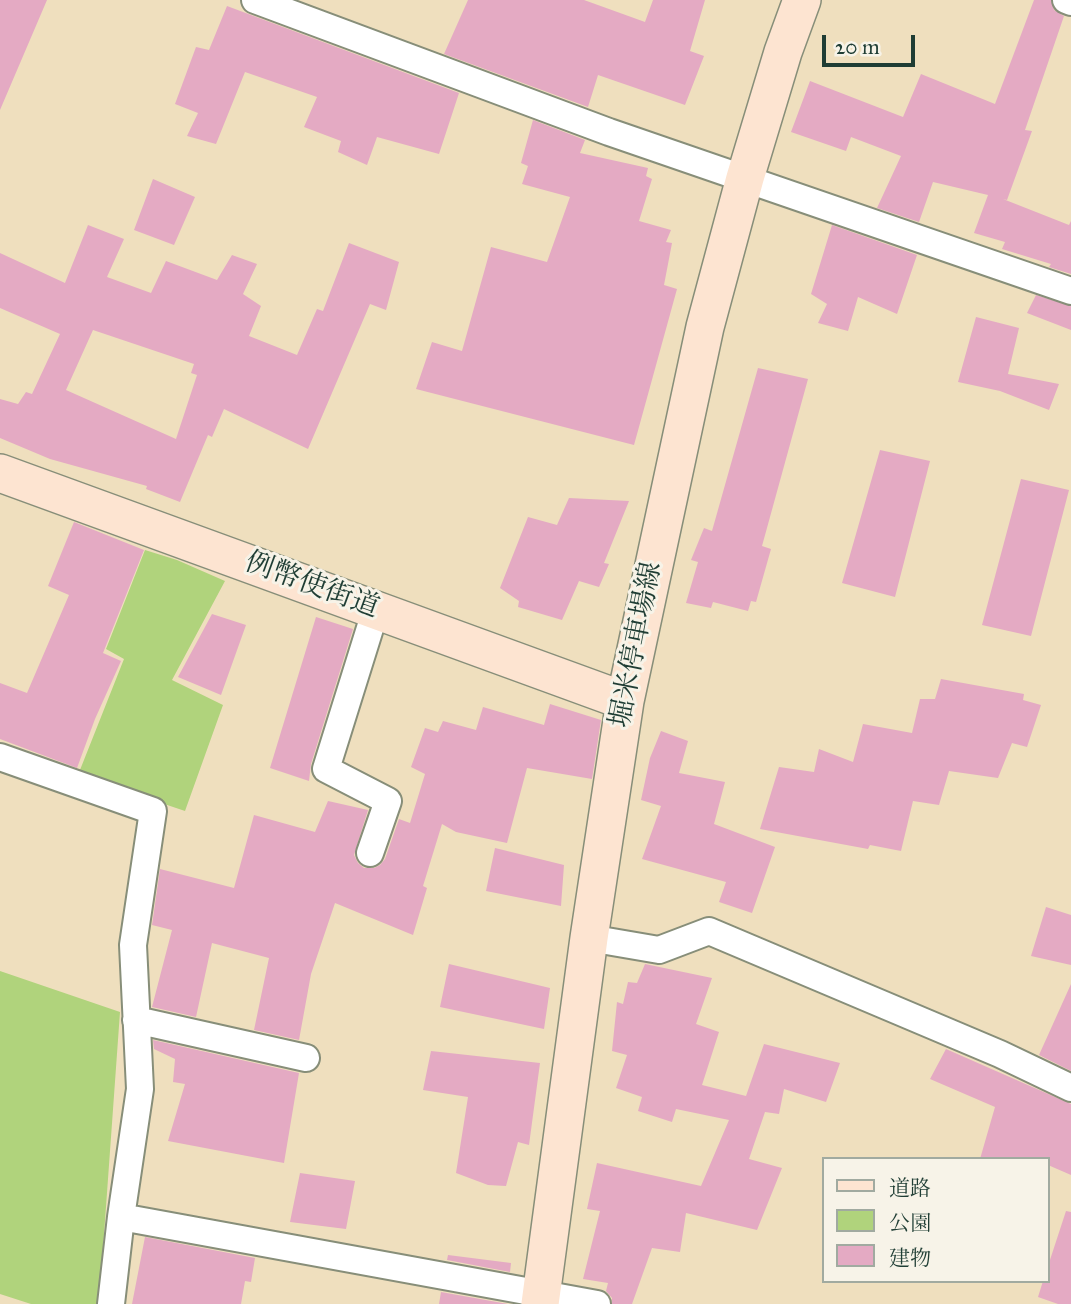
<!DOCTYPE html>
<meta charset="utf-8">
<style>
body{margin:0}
#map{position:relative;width:1071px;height:1304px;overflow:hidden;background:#efdfbe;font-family:"IM FELL Great Primer","Noto Serif JP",serif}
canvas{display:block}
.legend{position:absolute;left:822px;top:1157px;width:228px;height:126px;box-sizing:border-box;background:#f7f3e8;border:2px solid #a1aaa0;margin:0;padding:9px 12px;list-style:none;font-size:21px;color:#1f3d34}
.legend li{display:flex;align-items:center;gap:14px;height:35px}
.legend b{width:35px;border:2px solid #a1aaa0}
.scale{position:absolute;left:822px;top:35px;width:93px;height:32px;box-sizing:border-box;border:4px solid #1f3d34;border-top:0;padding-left:9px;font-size:21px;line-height:24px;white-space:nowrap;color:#1f3d34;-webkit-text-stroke:5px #f7f3e8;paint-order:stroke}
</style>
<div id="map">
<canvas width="1071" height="1304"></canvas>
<ul class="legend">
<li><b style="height:9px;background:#fde4d1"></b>道路</li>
<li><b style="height:19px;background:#b0d37c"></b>公園</li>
<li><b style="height:19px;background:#e4aac3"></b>建物</li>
</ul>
<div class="scale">20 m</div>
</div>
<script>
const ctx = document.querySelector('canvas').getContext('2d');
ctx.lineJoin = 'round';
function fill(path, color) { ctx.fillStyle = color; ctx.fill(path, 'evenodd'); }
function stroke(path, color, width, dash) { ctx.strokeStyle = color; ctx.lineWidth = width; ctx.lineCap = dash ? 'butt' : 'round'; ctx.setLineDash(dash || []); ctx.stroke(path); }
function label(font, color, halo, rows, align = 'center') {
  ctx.font = font + ' "IM FELL Great Primer","Noto Serif JP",serif'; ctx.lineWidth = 6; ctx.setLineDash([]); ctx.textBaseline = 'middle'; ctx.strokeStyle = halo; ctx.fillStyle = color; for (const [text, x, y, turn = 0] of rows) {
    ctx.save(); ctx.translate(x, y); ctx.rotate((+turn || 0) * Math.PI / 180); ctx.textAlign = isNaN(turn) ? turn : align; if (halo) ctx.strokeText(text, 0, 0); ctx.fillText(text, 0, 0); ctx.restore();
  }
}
const green = new Path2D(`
 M 145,550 L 177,560 L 225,581 L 172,680 L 223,705 L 185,811 L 78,775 L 124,659 L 106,649 Z
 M 0,971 L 120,1012 L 99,1304 L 31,1304 L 0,1294 Z`);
const building = new Path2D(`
 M 0,0 L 47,0 L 0,110 Z
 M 468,0 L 584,0 L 645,22 L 653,0 L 705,0 L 690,51 L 704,56 L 685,105 L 598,75 L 588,107 L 444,54 Z
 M 1034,0 L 1051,0 L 1054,10 L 1064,16 L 1025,130 L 1032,131 L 1007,200 L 1003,199 L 1069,225 L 1071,221 L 1071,274 L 1049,267 L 1051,264 L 1002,249 L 1005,242 L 974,233 L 988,195 L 933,182 L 919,222 L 877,208 L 901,156 L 851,137 L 846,151 L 791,132 L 810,81 L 903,117 L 921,74 L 995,104 Z
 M 227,6 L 459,93 L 439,154 L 377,137 L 367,165 L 338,152 L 341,141 L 304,127 L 317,97 L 245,72 L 216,144 L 187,136 L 198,113 L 175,104 L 196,47 L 209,50 Z
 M 533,120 L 585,140 L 580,153 L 648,168 L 646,176 L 652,179 L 639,221 L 671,230 L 666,242 L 672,243 L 664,285 L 677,289 L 634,445 L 416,389 L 432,342 L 462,351 L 491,247 L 547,262 L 570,197 L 522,184 L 528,166 L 521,163 Z
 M 153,179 L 195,197 L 174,245 L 134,230 Z
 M 88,225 L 124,239 L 107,277 L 151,293 L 166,261 L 217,280 L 232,255 L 257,264 L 243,294 L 261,306 L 249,336 L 297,355 L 317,309 L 323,311 L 349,243 L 399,262 L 386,310 L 370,304 L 308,449 L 224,409 L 212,437 L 208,435 L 180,502 L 146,489 L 147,486 L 50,459 L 0,438 L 0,399 L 18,404 L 26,392 L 32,394 L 60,334 L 0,308 L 0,253 L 65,283 ZM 93,330 L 194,364 L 191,373 L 197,375 L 176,439 L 66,390 Z
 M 832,225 L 917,255 L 897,314 L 858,297 L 848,331 L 818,323 L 827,304 L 811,294 Z
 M 1036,295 L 1071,306 L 1071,330 L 1027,313 Z
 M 976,317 L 1019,328 L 1008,374 L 1059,384 L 1049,410 L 1000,391 L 958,382 Z
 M 758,368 L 808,379 L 762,546 L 771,549 L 756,602 L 751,601 L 748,611 L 713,602 L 711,608 L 686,603 L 698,562 L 691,560 L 704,528 L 712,531 Z
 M 880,450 L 930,461 L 895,597 L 842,583 Z
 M 1021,479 L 1069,490 L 1031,636 L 982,625 Z
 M 569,498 L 629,501 L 604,563 L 609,564 L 599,587 L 579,581 L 562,620 L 518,607 L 519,601 L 500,588 L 528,517 L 557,525 Z
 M 74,522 L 144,550 L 103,653 L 121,661 L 95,719 L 77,768 L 0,739 L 0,683 L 27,693 L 69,595 L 48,586 Z
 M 212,614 L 246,625 L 221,695 L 178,677 Z
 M 316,617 L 353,629 L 311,764 L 309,781 L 270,768 Z
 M 941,679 L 1024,694 L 1023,700 L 1041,705 L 1027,747 L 1012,743 L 998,778 L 949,771 L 939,805 L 913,801 L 901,851 L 870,845 L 868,849 L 760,829 L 779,767 L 814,772 L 819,749 L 853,762 L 863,724 L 912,733 L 920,699 L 935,699 Z
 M 550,704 L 601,720 L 592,779 L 527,768 L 507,843 L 456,832 L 442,824 L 423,886 L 427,888 L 413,935 L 335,903 L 311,974 L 299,1040 L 254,1030 L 269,958 L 212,943 L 196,1017 L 152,1007 L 172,930 L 152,925 L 160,869 L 234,888 L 254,815 L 315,832 L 328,801 L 368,810 L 354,855 L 358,863 L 364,868 L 374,868 L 380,865 L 385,859 L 399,819 L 410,823 L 425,774 L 411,767 L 425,728 L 438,732 L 443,721 L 476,730 L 483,707 L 544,725 Z
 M 661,731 L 688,741 L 679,773 L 725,782 L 714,824 L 775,847 L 752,913 L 719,902 L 726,882 L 642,859 L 661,806 L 641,800 L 650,758 Z
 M 495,848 L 564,865 L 561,906 L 486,891 Z
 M 1046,907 L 1071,915 L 1071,965 L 1031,956 Z
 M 449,964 L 550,988 L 544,1029 L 440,1007 Z
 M 645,964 L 712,978 L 696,1024 L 719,1032 L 702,1085 L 746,1096 L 764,1044 L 840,1063 L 826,1102 L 784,1089 L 779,1114 L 765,1112 L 749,1159 L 782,1168 L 757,1230 L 686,1213 L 680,1252 L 652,1248 L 632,1304 L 612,1304 L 612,1298 L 606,1291 L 608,1283 L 583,1279 L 600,1211 L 587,1209 L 597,1163 L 701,1186 L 729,1120 L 676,1109 L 672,1122 L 638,1111 L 642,1097 L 616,1088 L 627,1055 L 612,1051 L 617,1002 L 623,1004 L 628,982 L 637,983 Z
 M 1071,984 L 1071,1071 L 1039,1055 Z
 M 153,1040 L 299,1073 L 284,1163 L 168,1141 L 185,1084 L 173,1082 L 175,1059 L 154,1049 Z
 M 946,1049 L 1071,1104 L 1071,1175 L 1048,1165 L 1048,1159 L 980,1159 L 995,1107 L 930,1079 Z
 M 431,1051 L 540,1063 L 529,1145 L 518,1142 L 506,1186 L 488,1185 L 456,1173 L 468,1097 L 423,1090 Z
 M 300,1173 L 355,1181 L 346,1229 L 290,1222 Z
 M 1066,1211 L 1071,1212 L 1071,1304 L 1058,1304 L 1038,1297 L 1043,1281 L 1048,1281 L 1048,1266 Z
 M 145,1237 L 255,1258 L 251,1282 L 245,1281 L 241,1304 L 132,1304 Z
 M 448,1255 L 511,1263 L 510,1272 L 447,1260 Z
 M 441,1292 L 508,1304 L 439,1304 Z`);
const street = new Path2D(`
 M 255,0 L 609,132 L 1071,291
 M 1066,0 L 1071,2
 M 0,757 L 153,811 L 133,945 L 140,1089 L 121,1217 L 111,1304
 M 370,853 L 388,801 L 326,769 L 376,609
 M 589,938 L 659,950 L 709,931 L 1000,1054 L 1071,1088
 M 136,1020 L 306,1058
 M 121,1217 L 597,1304`);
const secondary = new Path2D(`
 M 0,473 L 625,701
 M 540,1304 L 589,938 L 625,701 L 705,327 L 745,178 L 783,52 L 802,0`);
const streetNames = [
 ["例幣使街道",312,586,20],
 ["堀米停車場線",637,645,-79]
];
fill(green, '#b0d37c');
fill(building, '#e4aac3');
stroke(street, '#878e79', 30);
stroke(secondary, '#878e79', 40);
stroke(street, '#fff', 26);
stroke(secondary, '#fde4d1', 37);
label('28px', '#1f3d34', '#f7f3e8', streetNames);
</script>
